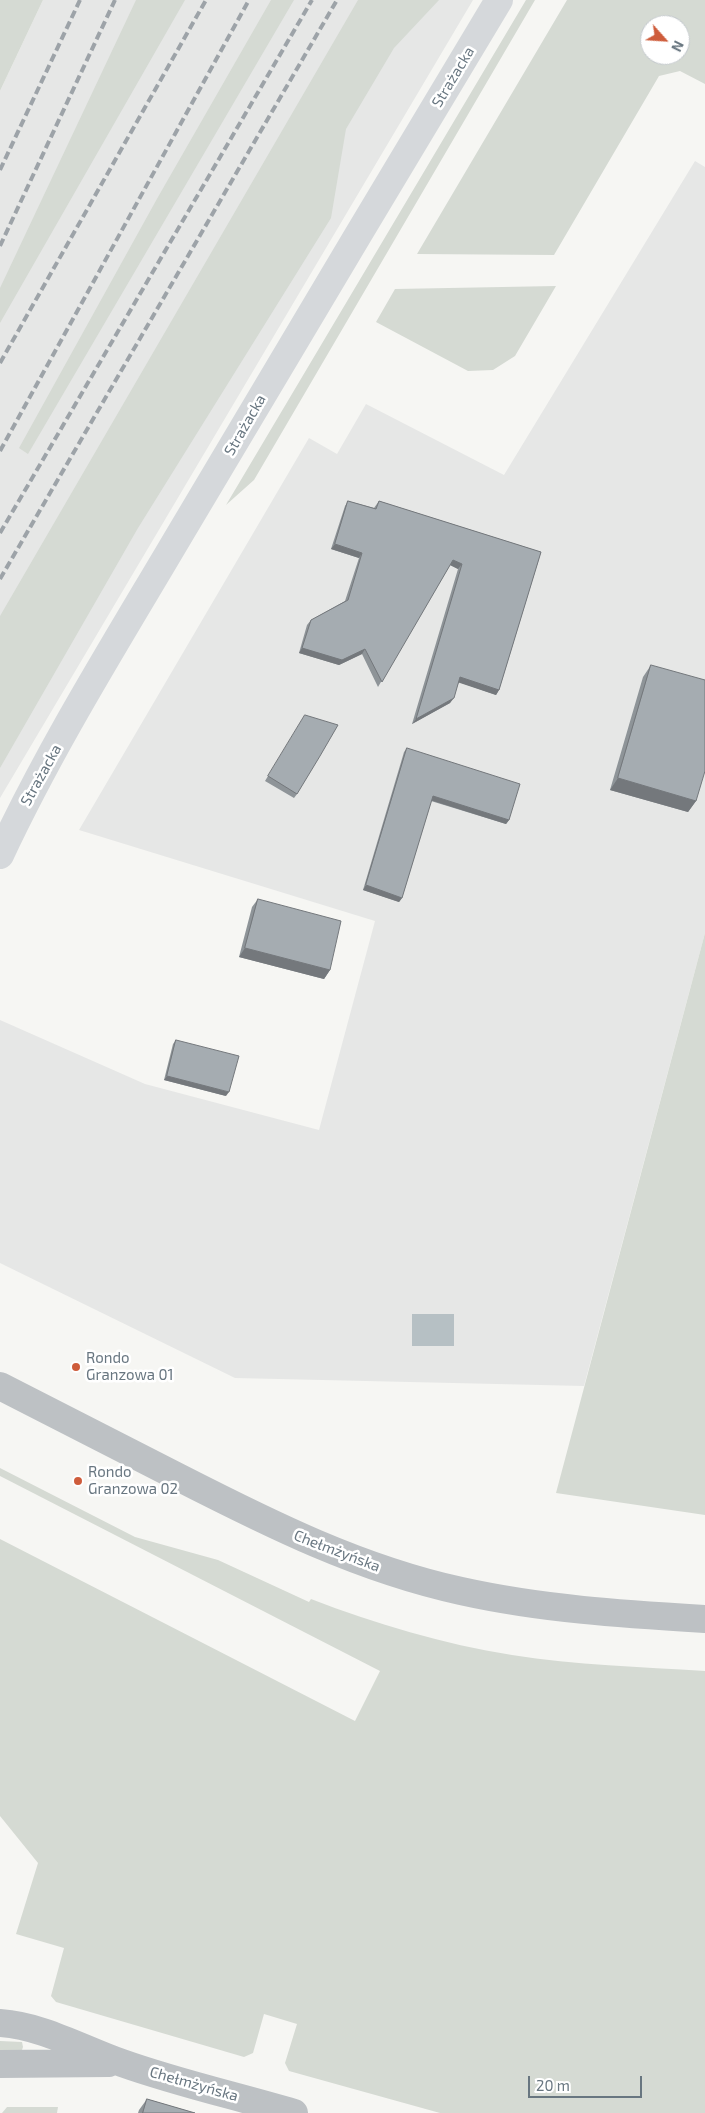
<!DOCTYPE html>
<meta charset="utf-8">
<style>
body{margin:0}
#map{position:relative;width:705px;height:2113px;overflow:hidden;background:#f6f6f3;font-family:"Exo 2",sans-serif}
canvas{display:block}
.north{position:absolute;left:640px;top:15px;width:50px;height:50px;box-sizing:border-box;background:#fff;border:1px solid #c3c8cc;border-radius:50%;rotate:116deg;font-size:14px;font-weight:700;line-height:20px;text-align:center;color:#687680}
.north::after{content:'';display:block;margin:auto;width:18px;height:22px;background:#ce5c3b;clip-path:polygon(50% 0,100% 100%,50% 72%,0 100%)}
.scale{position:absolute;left:528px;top:2076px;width:114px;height:22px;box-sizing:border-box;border:2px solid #687680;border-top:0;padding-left:6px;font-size:15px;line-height:18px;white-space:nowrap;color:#687680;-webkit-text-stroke:4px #fff;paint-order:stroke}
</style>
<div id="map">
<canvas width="705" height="2113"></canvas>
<div class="north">N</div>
<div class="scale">20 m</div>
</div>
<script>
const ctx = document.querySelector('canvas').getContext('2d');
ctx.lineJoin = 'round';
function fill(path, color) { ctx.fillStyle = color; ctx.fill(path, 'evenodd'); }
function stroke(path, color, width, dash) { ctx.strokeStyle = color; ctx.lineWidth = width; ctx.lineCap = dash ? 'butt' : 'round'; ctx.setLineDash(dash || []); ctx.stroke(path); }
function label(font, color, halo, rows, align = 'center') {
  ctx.font = font + ' "Exo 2",sans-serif'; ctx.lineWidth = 5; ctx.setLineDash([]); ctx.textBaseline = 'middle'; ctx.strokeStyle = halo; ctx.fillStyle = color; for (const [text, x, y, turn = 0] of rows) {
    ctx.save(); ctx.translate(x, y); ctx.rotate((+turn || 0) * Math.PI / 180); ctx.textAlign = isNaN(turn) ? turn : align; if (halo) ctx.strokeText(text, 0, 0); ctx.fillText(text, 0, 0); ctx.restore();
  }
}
const built = new Path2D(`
 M 43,0 L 473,0 L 0,798 L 0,91 Z
 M 695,161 L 705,167 L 705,933 L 584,1386 L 235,1378 L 0,1263 L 0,1020 L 145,1084 L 319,1130 L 375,921 L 79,830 L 309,438 L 337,454 L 366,404 L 504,475 Z`);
const green = new Path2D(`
 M 0,0 L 43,0 L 0,91 Z
 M 136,0 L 185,0 L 0,323 L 0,288 Z
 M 271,0 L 294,0 L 28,454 L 19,448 L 158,197 Z
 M 358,0 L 439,0 L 394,48 L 346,129 L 331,218 L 138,528 L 0,768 L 0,616 Z
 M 526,0 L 535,0 L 254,480 L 226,505 Z
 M 567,0 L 705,0 L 705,84 L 680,71 L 659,76 L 554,255 L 417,254 ZM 650,25 L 680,25 L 680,55 L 650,55 Z
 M 556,286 L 515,356 L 493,370 L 468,371 L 376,322 L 395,289 Z
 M 705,933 L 705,1515 L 556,1493 Z
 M 0,1468 L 135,1537 L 218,1560 L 309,1602 L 311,1599 C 376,1624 443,1644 512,1655 C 576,1665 641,1667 705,1671 L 705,2113 L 440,2113 L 289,2071 L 285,2063 L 297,2024 L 264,2014 L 253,2053 L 244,2057 L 56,2002 L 51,1996 L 64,1948 L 16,1934 L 38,1863 L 0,1816 L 0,1539 L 355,1721 L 380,1671 L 0,1476 Z
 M 0,2041 L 22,2042 L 23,2047 L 22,2050 L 0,2052 Z
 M 7,2107 L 58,2107 L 57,2113 L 2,2113 Z`);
const water = new Path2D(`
 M 412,1314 L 454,1314 L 454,1346 L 412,1346 Z`);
const tertiary = new Path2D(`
 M 0,1386 C 59,1416 119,1447 178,1477 C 270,1524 360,1569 461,1591 C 542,1609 623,1614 705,1619
 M 0,2023 C 43,2026 82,2049 122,2063 C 178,2083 237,2096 294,2113
 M 0,2064 L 109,2063`);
const secondary = new Path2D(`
 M 0,855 C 52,744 118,639 180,534 C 286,355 392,178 499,0`);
const rail = new Path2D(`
 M 0,170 L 80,0
 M 0,246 L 115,0
 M 0,363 L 206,0
 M 0,451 L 249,0
 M 0,533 L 312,0
 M 0,579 L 337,0`);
const wall = new Path2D(`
 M 348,501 L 374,508 L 379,501 L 541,552 L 499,690 L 496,695 L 459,682 L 450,703 L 412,724 L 458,569 L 450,565 L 378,687 L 362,654 L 339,665 L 299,653 L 307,625 L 311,620 L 345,601 L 359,558 L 331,549 L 345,506 Z
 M 651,665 L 696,801 L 688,812 L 610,790 L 643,677 Z
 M 305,715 L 297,794 L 294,798 L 265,781 Z
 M 407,748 L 509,820 L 506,824 L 431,801 L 402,898 L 399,902 L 363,890 L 404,752 Z
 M 258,899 L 330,970 L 324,979 L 239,957 L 252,907 Z
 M 176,1040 L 226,1096 L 164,1080 L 173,1044 Z
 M 147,2099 L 195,2113 L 138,2113 L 139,2110 Z`);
const shadedWall = new Path2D(`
 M 335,544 L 362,553 L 359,558 L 331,549 Z
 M 453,560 L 462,564 L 458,569 L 450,565 Z
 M 302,648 L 365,649 L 362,654 L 339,665 L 299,653 Z
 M 460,677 L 499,690 L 496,695 L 457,682 Z
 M 454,698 L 450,703 L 412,724 L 416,719 Z
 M 618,778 L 696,801 L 688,812 L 610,790 Z
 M 433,796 L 509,820 L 506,824 L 430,800 Z
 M 366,885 L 402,898 L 399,902 L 363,890 Z
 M 245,948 L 330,970 L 324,979 L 239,957 Z
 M 167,1076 L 229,1092 L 226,1096 L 164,1080 Z`);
const building = new Path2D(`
 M 348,501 L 376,509 L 379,501 L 541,552 L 499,690 L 460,677 L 454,698 L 416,719 L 462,564 L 453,560 L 382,682 L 365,649 L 342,660 L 302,648 L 311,620 L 348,600 L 362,553 L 335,544 Z
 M 651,665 L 705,680 L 705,771 L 696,801 L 618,778 Z
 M 305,715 L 338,725 L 320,756 L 297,794 L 268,776 Z
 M 407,748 L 520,784 L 509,820 L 433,796 L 402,898 L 366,885 Z
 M 258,899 L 341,921 L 330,970 L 245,948 Z
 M 176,1040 L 239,1056 L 229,1092 L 167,1076 Z
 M 147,2099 L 195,2113 L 143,2113 Z`);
const markers = [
 [76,1367,5,"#ce5c3b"],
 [78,1481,5,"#ce5c3b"]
];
const streetNames = [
 ["Strażacka",453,77,-59],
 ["Strażacka",245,425,-60],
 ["Strażacka",41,775,-61],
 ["Chełmżyńska",337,1551,21],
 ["Chełmżyńska",194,2084,16]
];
const poiNames = [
 ["Rondo",86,1358],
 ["Granzowa 01",86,1375],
 ["Rondo",88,1472],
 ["Granzowa 02",88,1489]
];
fill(built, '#e6e7e6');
fill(green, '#d5dad3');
fill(water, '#b6c0c4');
stroke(tertiary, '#bdc1c4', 28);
stroke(secondary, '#d5d8db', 28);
stroke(rail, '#9da3a8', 4, [8, 4]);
fill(wall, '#8e9498');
fill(shadedWall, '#74787c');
fill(building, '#a5acb1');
stroke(building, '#74787c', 1);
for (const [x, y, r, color] of markers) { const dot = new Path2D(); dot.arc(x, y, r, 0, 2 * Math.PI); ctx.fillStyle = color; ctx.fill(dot); stroke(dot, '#fff', 2); }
label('15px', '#687680', '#fff', streetNames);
label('15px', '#687680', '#fff', poiNames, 'left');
</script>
